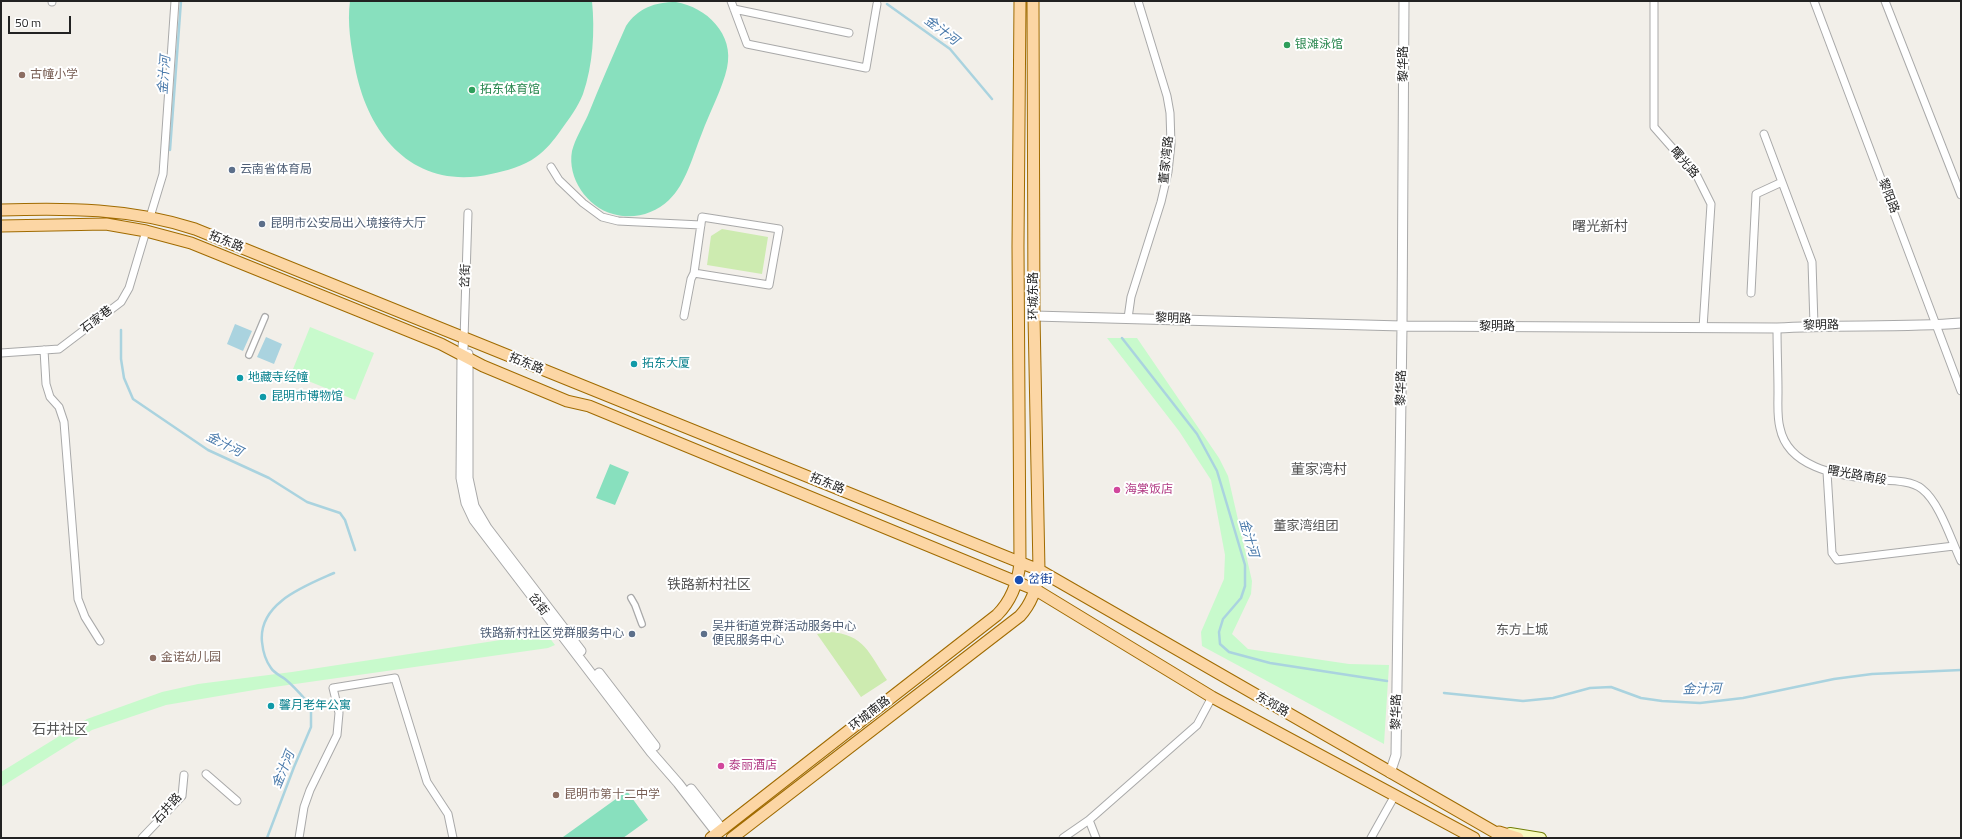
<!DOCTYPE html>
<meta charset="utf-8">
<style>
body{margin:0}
#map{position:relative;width:1962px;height:839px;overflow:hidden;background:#f2efe9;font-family:"Titillium Web",sans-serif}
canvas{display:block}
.frame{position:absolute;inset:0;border:2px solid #222;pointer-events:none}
.scale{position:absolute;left:8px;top:16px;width:63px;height:18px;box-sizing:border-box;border:2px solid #222;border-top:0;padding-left:5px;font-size:12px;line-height:14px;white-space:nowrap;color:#222;-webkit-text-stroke:3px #fff;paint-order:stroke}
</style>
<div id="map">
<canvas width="1962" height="839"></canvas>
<div class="frame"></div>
<div class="scale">50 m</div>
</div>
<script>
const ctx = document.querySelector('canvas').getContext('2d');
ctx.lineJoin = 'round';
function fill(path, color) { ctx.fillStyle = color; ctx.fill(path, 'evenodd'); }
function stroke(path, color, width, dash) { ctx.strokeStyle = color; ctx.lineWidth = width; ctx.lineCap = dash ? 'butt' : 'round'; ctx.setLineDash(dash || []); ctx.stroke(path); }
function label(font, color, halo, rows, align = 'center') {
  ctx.font = font + ' "Titillium Web","Noto Sans SC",sans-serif'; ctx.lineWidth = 4; ctx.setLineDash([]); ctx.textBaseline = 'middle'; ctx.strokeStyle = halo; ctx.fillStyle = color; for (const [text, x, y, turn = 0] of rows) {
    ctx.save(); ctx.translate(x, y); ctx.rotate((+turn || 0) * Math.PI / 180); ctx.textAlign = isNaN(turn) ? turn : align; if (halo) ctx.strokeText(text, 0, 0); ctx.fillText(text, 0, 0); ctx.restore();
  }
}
const grass = new Path2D(`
 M 722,229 L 768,237 L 762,274 L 707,265 L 711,236 Z
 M 829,632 C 865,634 869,654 887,680 L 861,697 L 817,634 Z`);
const park = new Path2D(`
 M 310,327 L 374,353 L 355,400 L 291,374 Z
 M 1107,338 L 1137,338 L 1219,458 L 1228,476 L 1252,581 L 1251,594 L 1232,634 L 1248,649 L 1349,664 L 1389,665 L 1384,744 L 1202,646 L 1201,632 L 1224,579 L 1225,555 L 1211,480 L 1179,431 Z
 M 546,633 L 555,645 L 548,648 L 260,689 L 166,705 L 92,730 L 1,787 L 1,772 L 87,719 L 162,692 L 198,684 L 292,672 Z`);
const pitch = new Path2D(`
 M 350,1 L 592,1 C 595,31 593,65 583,94 C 578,107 569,119 561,130 C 554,140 546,150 536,157 C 524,166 506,171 491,174 C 415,191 368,137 355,67 C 351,46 347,23 350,1 Z
 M 676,2 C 706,7 735,34 727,68 C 723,87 709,114 702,133 C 693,155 686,184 669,200 C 654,214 633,220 613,214 C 587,207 567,178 572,151 C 575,139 583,126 588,115 C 600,85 613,55 626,26 C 638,8 655,2 676,2 Z
 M 610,464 L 629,472 L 615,505 L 596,498 Z
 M 627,791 L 648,820 L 623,838 L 563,838 L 563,837 Z`);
const water = new Path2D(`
 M 235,324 L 252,331 L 243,351 L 227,344 Z
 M 266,337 L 282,344 L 274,364 L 257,357 Z`);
const stream = new Path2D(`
 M 887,4 L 950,49 L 992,99
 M 170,150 L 181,1
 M 121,330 L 121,359 L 124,378 L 133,399 L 208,450 L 269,478 L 307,502 L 340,513 L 345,520 L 355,550
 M 1122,338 L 1197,434 L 1217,471 L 1245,565 L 1245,586 L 1241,598 L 1223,619 L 1219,632 L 1220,644 L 1229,652 L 1270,663 L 1387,681
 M 1444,693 L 1523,701 L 1553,698 L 1590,688 L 1611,687 L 1641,698 L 1662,701 L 1700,703 L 1743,698 L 1834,679 L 1872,674 L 1961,670
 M 267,838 L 294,767 L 311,727 L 311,706 C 303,697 295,687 285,679 C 281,676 274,673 271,668 C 265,660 263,652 262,642 C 258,603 305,586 334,573`);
const pedestrian = new Path2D(`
 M 249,355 L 265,317
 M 631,598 L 635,605 L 642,624`);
const minor = new Path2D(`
 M 52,1 L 52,2
 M 731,1 L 747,44 L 866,68 L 877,4
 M 1654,1 L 1654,127 L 1697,176 L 1711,204 L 1703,328
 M 1814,1 L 1961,391
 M 1885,1 L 1961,195
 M 734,9 L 849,33
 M 1764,134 L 1812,262 L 1814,325
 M 551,167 L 559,180 L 583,203 L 602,217 L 618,221 L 701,225
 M 150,217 L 163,174 L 175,1
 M 702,217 L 779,229 L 769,285 L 694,273 Z
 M 1751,293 L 1756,194 L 1782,182
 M 684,316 L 691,279 L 694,273
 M 1128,318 L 1131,297 L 1161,202 L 1168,172 L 1171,144 L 1170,113 L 1167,96 L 1138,1
 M 1777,328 C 1777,350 1778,371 1778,392 C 1778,404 1777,417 1780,428 C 1788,467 1836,475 1869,479 C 1884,481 1910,479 1922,489 C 1940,503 1951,540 1961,561
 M 464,339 L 468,213
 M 44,350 L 46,384 L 50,397 L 59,407 L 64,422 L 78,599 L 85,617 L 100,641
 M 1,353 L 59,349 L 121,302 L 129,288 L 146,231
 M 1827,472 L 1832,553 L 1837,560 L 1954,546
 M 206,774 L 237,801
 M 142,838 L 182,796 L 184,775
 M 299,838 L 304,807 L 310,790 L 337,735 L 339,713 L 333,688 L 395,678 L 427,782 L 448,814 L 453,838
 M 1063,838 L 1089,820
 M 1096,838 L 1089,820 L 1197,725 L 1212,697
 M 1371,838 L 1394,797`);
const tertiary = new Path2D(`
 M 1034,316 L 1402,326 L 1777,328 C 1838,324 1900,328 1961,323
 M 464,339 L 462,355 L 461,478 L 466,503 L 474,520 L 651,752 L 678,783 L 717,833
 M 468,354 L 468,478 L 474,506 L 487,528 L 581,651
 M 599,673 L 655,746
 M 1390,773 L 1396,755 L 1402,326 L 1404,1
 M 691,789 L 722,829`);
const secondary = new Path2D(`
 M 1510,833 L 1541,838`);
const primary = new Path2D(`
 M 1,210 C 67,208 131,208 195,229 L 1039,570 L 1505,838
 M 1,226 L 106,224 L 146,231 L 191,243 L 441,344 L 483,366 L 567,401 L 589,406 L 1036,590 L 1212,697 L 1474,838
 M 1499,832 L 1518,838
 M 711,838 L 997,615 C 1011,601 1018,582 1020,563 L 1018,246 L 1020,1
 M 732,838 L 1020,616 C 1032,603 1037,588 1039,570 L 1034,316 L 1033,1`);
const markers = [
 [1287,45,4,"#2e9e5b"],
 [22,75,4,"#8d6e63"],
 [472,90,4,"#2e9e5b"],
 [232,170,4,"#5c6f8a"],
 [262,224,4,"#5c6f8a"],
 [634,364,4,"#0f9aa8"],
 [240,378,4,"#0f9aa8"],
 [263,397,4,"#0f9aa8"],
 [1117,490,4,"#d1479c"],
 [1019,580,5,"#1a4fb4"],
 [632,634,4,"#5c6f8a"],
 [704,634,4,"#5c6f8a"],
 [153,658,4,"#8d6e63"],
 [271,706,4,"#0f9aa8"],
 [721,766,4,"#d1479c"],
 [556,795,4,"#8d6e63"]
];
const leisureNames = [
 ["银滩泳馆",1295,45],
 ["拓东体育馆",480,90]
];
const streetNames = [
 ["黎华路",1404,64,-90],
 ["董家湾路",1167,160,-84],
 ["曙光路",1684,163,49],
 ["黎阳路",1888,196,69],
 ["拓东路",226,242,22],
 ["岔街",466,276,-88],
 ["环城东路",1034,296,-90],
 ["黎明路",1173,319,2],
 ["石家巷",97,320,-37],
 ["黎明路",1821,326,-1],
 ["黎明路",1497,327],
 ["拓东路",526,364,22],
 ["黎华路",1402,388,-89],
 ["曙光路南段",1857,476,10],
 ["拓东路",827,484,22],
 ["岔街",538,605,52],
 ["东郊路",1272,705,30],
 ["黎华路",1397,712,-89],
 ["环城南路",870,714,-38],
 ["石井路",168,809,-49]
];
const educationNames = [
 ["古幢小学",30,75],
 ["金诺幼儿园",161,658],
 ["昆明市第十二中学",564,795]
];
const serviceNames = [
 ["云南省体育局",240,170],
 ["昆明市公安局出入境接待大厅",270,224],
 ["吴井街道党群活动服务中心",712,627],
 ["便民服务中心",712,641],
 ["铁路新村社区党群服务中心",624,634,"right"]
];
const cultureNames = [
 ["拓东大厦",642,364],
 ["地藏寺经幢",248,378],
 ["昆明市博物馆",271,397],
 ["馨月老年公寓",279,706]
];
const hotelNames = [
 ["海棠饭店",1125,490],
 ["泰丽酒店",729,766]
];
const transitNames = [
 ["岔街",1028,580]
];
const waterNames = [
 ["金汁河",941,31,37],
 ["金汁河",165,75,-86],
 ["金汁河",224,445,27],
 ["金汁河",1248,538,74],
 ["金汁河",1702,690,-1],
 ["金汁河",284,770,-68]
];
const neighbourhoodNames = [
 ["董家湾组团",1306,527],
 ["东方上城",1522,631]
];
const quarterNames = [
 ["曙光新村",1600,228],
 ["董家湾村",1319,471],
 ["铁路新村社区",709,586],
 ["石井社区",60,731]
];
fill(grass, '#cdebb0');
fill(park, '#c8facc');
fill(pitch, '#88e0be');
fill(water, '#aad3df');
stroke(stream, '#aad3df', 2.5);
stroke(pedestrian, '#a9a9a9', 8);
stroke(minor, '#a9a9a9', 9);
stroke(tertiary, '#a9a9a9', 11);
stroke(secondary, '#707d05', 12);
stroke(primary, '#a06b00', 13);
stroke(pedestrian, '#fff', 5.5);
stroke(minor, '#fff', 7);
stroke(tertiary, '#fff', 9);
stroke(secondary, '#f7fabf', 10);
stroke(primary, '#fcd6a4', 11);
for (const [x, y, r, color] of markers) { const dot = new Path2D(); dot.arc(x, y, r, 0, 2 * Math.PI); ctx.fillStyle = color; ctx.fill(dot); stroke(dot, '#fff', 1.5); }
label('12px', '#27864d', '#fff', leisureNames, 'left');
label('12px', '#222', '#fff', streetNames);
label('12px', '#785e54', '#fff', educationNames, 'left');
label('12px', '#4e5e75', '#fff', serviceNames, 'left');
label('12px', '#0d838f', '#fff', cultureNames, 'left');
label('12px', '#b23c85', '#fff', hotelNames, 'left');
label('12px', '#164399', '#fff', transitNames, 'left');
label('italic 13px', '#4a7aab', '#fff', waterNames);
label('13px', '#555', '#fff', neighbourhoodNames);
label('14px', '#555', '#fff', quarterNames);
</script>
